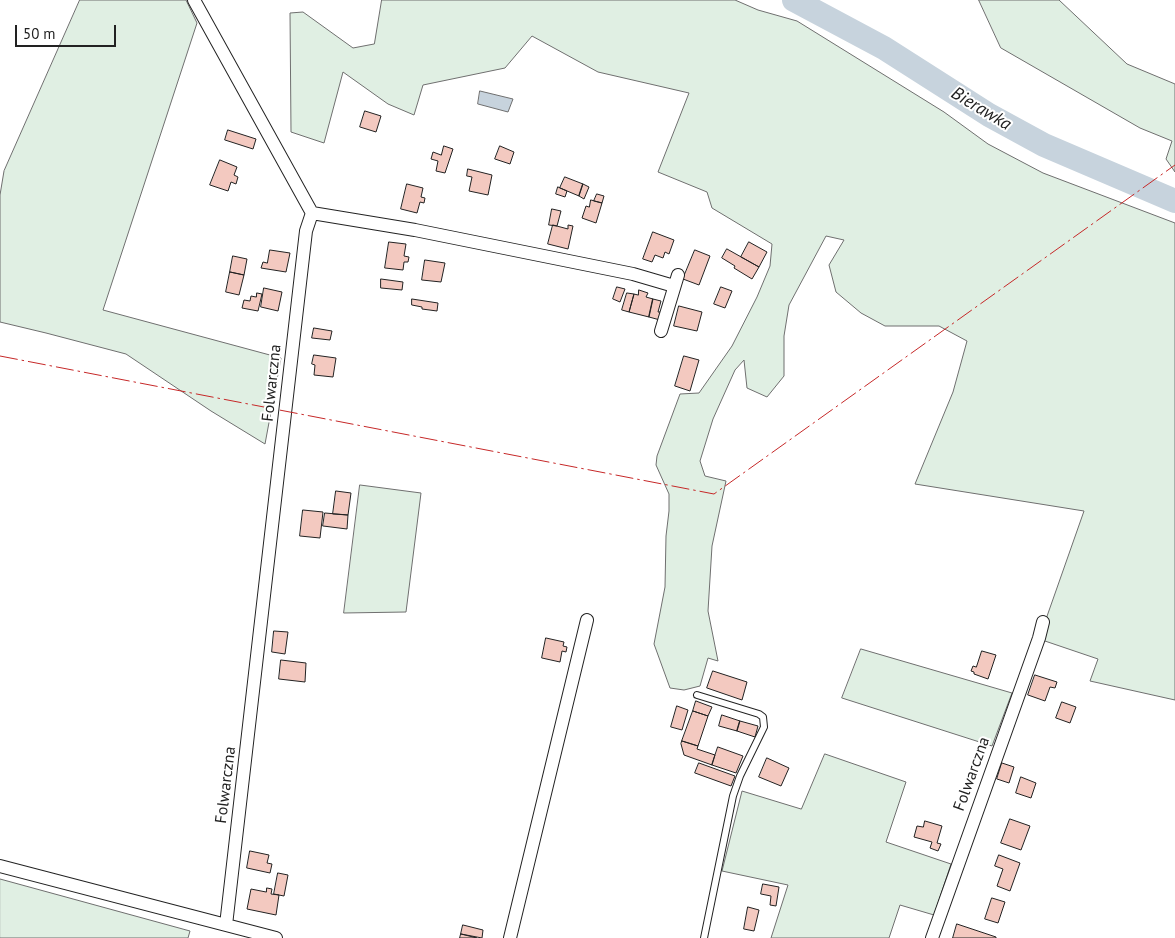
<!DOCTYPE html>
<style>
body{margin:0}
#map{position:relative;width:1175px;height:938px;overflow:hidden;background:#fff;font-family:"PT Sans",sans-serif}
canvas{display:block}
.scale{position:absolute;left:15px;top:25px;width:101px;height:22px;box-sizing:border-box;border:2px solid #222;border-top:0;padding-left:6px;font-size:15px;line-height:18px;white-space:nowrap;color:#222;-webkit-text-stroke:4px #fff;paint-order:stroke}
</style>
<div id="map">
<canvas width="1175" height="938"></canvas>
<div class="scale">50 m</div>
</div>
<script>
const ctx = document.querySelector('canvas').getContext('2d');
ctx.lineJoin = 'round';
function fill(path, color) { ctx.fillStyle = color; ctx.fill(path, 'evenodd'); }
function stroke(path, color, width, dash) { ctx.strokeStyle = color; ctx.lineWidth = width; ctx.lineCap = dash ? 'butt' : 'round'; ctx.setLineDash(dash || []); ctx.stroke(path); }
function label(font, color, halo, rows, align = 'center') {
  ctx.font = font + ' "PT Sans",sans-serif'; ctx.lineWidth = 4; ctx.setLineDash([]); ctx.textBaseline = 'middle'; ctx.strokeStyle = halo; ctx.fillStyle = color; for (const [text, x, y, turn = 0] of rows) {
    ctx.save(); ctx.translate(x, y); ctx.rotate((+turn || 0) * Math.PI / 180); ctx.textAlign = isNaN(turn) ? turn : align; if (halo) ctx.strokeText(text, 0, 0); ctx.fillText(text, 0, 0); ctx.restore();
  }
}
const green = new Path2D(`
 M 80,0 L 186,0 L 197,23 L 103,310 L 281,358 L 265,444 L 211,411 L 126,354 L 46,333 L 0,322 L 0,195 L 4,171 Z
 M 382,0 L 735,0 L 758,10 L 797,21 L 944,112 L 988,144 L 1043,173 L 1175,223 L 1175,700 L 1090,681 L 1098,659 L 1039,639 L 1084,511 L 915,484 L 953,392 L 967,341 L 939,326 L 885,326 L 861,313 L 836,292 L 829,265 L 844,240 L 826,236 L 789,305 L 784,336 L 784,376 L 767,397 L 747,388 L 744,360 L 735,370 L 713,419 L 700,461 L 705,476 L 726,481 L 712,546 L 708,611 L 718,661 L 708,658 L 700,686 L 684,690 L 670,688 L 654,644 L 665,587 L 666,536 L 669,511 L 669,494 L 656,465 L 657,456 L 680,394 L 699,393 L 732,346 L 757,297 L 770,266 L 772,244 L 712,208 L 707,192 L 658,172 L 689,93 L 598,72 L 532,36 L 505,68 L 423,85 L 414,115 L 388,104 L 343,72 L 324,143 L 291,132 L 290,13 L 303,12 L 353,48 L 374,44 Z
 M 979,0 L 1059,0 L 1127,64 L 1175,84 L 1175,172 L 1166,159 L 1172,141 L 1140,128 L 1001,48 Z
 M 360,485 L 421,493 L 406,612 L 344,613 Z
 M 861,649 L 1012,693 L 992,746 L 842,698 Z
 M 825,754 L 906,782 L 886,842 L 951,864 L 934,915 L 900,905 L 889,938 L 771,938 L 788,885 L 722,871 L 742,791 L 801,809 Z
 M 0,879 L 190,931 L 188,938 L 0,938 Z`);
const water = new Path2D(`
 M 480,91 L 513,99 L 508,112 L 478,104 Z`);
const river = new Path2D(`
 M 794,0 L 884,48 L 989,115 L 1044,145 L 1175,201`);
const building = new Path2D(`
 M 365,111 L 381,116 L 376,132 L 360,127 Z
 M 228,130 L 256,139 L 253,149 L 225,140 Z
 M 444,146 L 453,149 L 445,173 L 436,171 L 438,161 L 431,159 L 433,152 L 441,155 Z
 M 500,146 L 514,152 L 510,164 L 495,159 Z
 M 220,160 L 237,167 L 234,175 L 238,177 L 236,184 L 231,182 L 228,191 L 210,185 Z
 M 468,169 L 492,175 L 488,195 L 469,191 L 472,177 L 467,176 Z
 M 565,177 L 583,184 L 579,196 L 560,188 Z
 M 407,184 L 423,188 L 421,197 L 425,198 L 424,203 L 420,202 L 417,213 L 401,209 Z
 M 583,184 L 589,187 L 584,199 L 579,196 Z
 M 558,187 L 567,191 L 565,197 L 556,194 Z
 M 597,194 L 604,196 L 602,203 L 594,201 Z
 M 591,200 L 602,203 L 596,223 L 582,218 L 586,206 L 589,207 Z
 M 552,209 L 561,211 L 557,226 L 549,225 Z
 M 553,225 L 568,229 L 568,225 L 573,226 L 568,249 L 548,244 Z
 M 653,232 L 674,240 L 669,254 L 665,252 L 663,258 L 655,255 L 652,262 L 643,259 Z
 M 389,242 L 406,244 L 404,256 L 409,257 L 408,262 L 404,262 L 403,270 L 385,268 Z
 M 749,242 L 767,252 L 759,267 L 741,257 Z
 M 727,249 L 759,267 L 752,279 L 734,268 L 735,266 L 722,258 Z
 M 270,250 L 290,253 L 286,272 L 261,268 L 263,262 L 267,263 Z
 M 695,250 L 710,256 L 699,285 L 683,279 Z
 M 233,256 L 247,259 L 244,275 L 230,272 Z
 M 425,260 L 445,263 L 441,282 L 422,280 Z
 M 230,272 L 244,275 L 239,295 L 226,292 Z
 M 381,279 L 403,282 L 402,290 L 381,288 Z
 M 617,287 L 625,289 L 620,302 L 613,299 Z
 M 721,287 L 732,291 L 725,308 L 714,304 Z
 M 264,288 L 282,292 L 278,311 L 261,307 Z
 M 639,290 L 648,293 L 646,297 L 653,299 L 649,317 L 629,312 L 634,294 L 638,295 Z
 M 257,293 L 262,294 L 258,311 L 242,308 L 244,300 L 250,301 L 251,296 L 256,297 Z
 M 627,293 L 634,294 L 629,312 L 622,310 Z
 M 412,299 L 438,303 L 437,311 L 422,309 L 422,307 L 412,305 Z
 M 653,299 L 661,301 L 658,312 L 661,312 L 660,320 L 649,317 Z
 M 679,306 L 702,312 L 697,331 L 674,326 Z
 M 314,328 L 332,331 L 330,340 L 312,338 Z
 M 314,355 L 336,358 L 333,377 L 314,375 L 315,365 L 312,364 Z
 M 684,356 L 699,360 L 690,391 L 675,386 Z
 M 336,491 L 351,493 L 348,515 L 333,514 Z
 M 303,510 L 323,512 L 320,538 L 300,536 Z
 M 325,513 L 348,515 L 347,529 L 323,526 Z
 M 274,631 L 288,632 L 285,654 L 272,652 Z
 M 546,638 L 564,642 L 563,646 L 567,647 L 566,652 L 562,651 L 560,662 L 542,658 Z
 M 982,651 L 996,655 L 988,679 L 974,674 L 974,672 L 971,671 L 973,666 L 976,667 Z
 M 281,660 L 306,663 L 305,682 L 279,679 Z
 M 713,671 L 747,682 L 742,700 L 707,688 Z
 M 1035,675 L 1057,682 L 1055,688 L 1050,687 L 1045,701 L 1028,695 Z
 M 696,701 L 712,707 L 708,716 L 693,711 Z
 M 1062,702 L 1076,707 L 1070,723 L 1056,718 Z
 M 677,706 L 688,710 L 682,730 L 671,727 Z
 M 693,711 L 708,716 L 698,746 L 682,741 Z
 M 722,715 L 740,721 L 737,731 L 719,726 Z
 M 740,721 L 758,726 L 755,737 L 737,731 Z
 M 682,741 L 698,746 L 697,749 L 715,755 L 712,765 L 684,755 L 681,744 Z
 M 718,747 L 743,756 L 736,773 L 712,765 Z
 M 767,758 L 789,768 L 781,786 L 759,777 Z
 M 699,763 L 735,776 L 731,786 L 695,773 Z
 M 1002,763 L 1014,767 L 1009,783 L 997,779 Z
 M 1021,777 L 1036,783 L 1031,798 L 1016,793 Z
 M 1010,819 L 1030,826 L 1021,850 L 1001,843 Z
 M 925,821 L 942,826 L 937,843 L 941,844 L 938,851 L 930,848 L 932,842 L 914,837 L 917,826 L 923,827 Z
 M 250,851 L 269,855 L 267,863 L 272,864 L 270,873 L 247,868 Z
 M 999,855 L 1020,863 L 1010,891 L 997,886 L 1003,869 L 995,866 Z
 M 278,873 L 288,875 L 284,896 L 274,894 Z
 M 763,884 L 779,887 L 776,906 L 770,905 L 771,896 L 761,894 Z
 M 267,888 L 272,889 L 271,894 L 279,895 L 276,915 L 247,909 L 251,889 L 266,892 Z
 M 992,898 L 1005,902 L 998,923 L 985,919 Z
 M 748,907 L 759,910 L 754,931 L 744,929 Z
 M 957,924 L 996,937 L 996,938 L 953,938 Z
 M 463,925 L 483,930 L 482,938 L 461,934 Z
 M 461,934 L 477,938 L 460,938 Z`);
const lane = new Path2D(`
 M 697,695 L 759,714 L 763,717 L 764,727 L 740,776 L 733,796 L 704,938`);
const street = new Path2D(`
 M 194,0 L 312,213
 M 661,331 L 678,275
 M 0,866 L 276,938
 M 226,925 L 306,231 L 312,213 L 415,230 L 633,274 L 674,286
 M 510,938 L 587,620
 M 932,938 L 1039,638 L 1043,622`);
const power = new Path2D(`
 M 0,356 L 714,494 L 1175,165`);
const streetNames = [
 ["Folwarczna",272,383,-84],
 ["Folwarczna",972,774,-70],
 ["Folwarczna",226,785,-83]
];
const waterNames = [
 ["Bierawka",981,109,31]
];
fill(green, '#e0efe3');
stroke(green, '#6f6f6f', 1);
fill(water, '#c7d3dd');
stroke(water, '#6f6f6f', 1);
stroke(river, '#c7d3dd', 24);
fill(building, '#f3c9c0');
stroke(building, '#222', 1);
stroke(lane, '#222', 8);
stroke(street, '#222', 14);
stroke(lane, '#fff', 6);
stroke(street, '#fff', 12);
stroke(power, '#c62828', 1, [18, 4, 2.5, 4]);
label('16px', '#222', '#fff', streetNames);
label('italic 18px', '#222', '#fff', waterNames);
</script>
